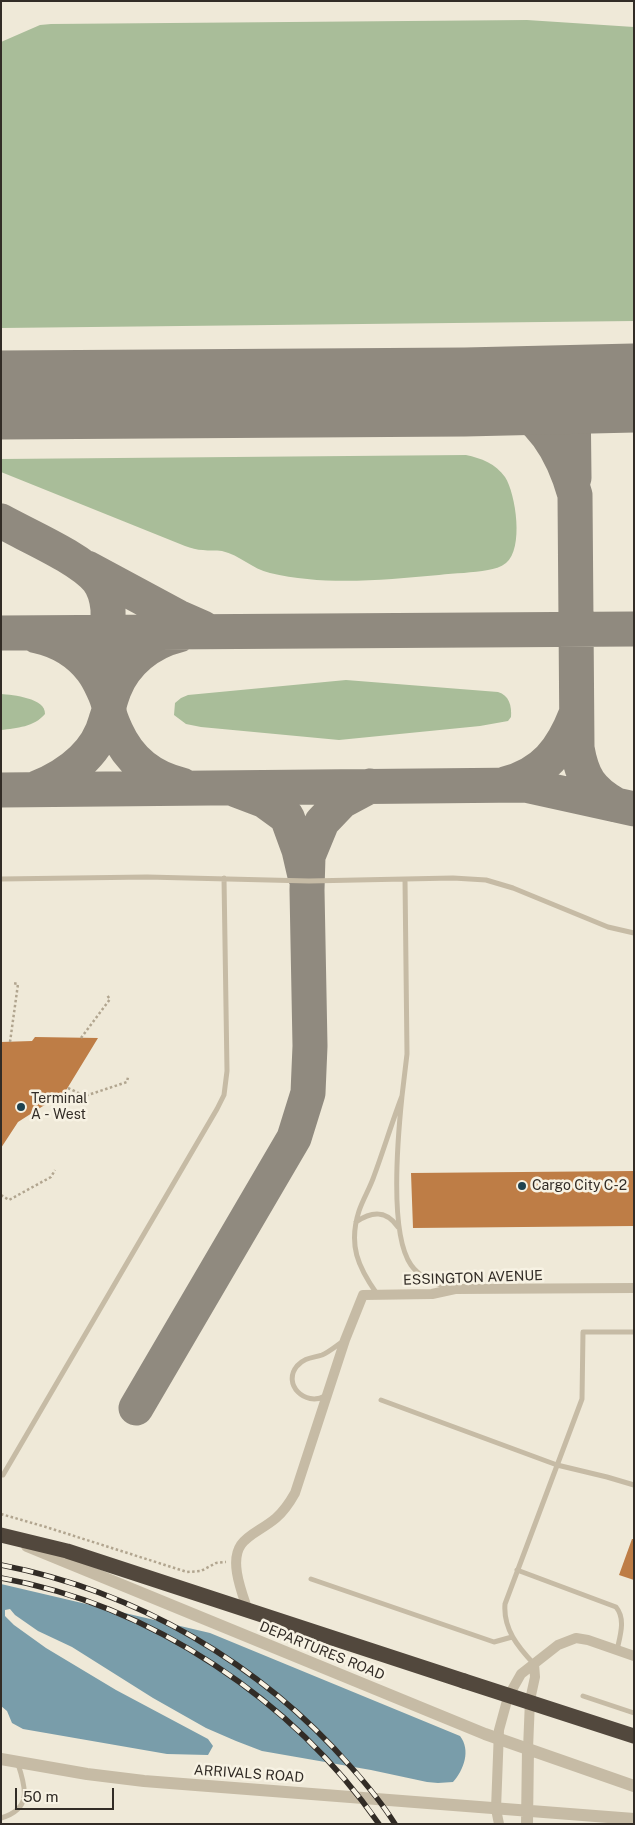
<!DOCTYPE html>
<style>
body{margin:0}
#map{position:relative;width:635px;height:1825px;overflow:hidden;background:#efe9d8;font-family:"Public Sans",sans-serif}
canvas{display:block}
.frame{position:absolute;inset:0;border:2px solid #322c26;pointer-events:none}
.scale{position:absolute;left:15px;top:1788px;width:99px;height:22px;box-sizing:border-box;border:2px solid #322c26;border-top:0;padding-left:6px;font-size:15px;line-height:18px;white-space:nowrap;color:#322c26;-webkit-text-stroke:4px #f7f2e3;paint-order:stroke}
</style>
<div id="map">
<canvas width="635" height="1825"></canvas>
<div class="frame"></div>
<div class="scale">50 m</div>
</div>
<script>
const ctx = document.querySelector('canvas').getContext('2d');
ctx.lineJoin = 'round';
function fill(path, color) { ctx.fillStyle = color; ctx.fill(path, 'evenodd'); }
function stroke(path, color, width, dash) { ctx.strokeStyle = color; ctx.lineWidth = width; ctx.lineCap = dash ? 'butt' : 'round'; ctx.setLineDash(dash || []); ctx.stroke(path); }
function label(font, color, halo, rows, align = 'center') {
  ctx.font = font + ' "Public Sans",sans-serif'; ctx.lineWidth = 5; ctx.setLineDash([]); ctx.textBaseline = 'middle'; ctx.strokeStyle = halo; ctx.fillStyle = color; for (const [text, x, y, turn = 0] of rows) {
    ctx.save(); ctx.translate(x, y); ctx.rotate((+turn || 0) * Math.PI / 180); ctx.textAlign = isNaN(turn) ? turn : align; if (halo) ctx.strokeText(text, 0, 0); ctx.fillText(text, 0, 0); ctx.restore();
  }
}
const green = new Path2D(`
 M 527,20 L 634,27 L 634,321 L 1,328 L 1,42 L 40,25 L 51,24 Z
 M 466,455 C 481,458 496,464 505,477 C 516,494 524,549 506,563 C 501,567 494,569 488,570 C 473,573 455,573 439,575 C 383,580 325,586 270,573 C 252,569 240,555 222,551 C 216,550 209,551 203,550 C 197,550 191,548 185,546 L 1,472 L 1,459 Z
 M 346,680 L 498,692 C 509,695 512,706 511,717 L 508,721 L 480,726 L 339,740 L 201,727 L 186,724 L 174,715 L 175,703 L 181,698 L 188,695 Z
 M 1,694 C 13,695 46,698 45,714 C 34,727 17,728 1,730 Z`);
const water = new Path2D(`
 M 1,1584 L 210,1633 L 460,1736 C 471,1750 464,1770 453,1782 L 438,1783 L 427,1782 L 371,1770 L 262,1751 L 236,1741 L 206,1728 L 153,1698 L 72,1647 L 38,1631 L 15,1615 L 10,1609 L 5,1610 L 5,1616 L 14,1625 L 46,1648 L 116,1690 L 208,1739 L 213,1746 L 208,1755 L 167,1754 L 23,1729 L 12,1723 L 7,1711 L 1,1706 Z`);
const taxiway = new Path2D(`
 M 573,389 L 574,478
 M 465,392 C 478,394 491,396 503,400 C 543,416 564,456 575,495 L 577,748 C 582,777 590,790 616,805
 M 1,521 C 28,536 80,558 98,580 C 105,589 107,599 108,609 L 109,708
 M 87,568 L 178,617 L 203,628
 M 1,633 L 634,629
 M 179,635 C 150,642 125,662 114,690 C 112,696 109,703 109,709 C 109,716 113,724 116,731 C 129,760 151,778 182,785
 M 505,784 C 544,774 562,750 576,714
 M 37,788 C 68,775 97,755 106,720 C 107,717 109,712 109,709 C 109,699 98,678 92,670 C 78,652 60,641 37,636
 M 1,790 L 525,785 L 634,809
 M 236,790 L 265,801 L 287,817 L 299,850 L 305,876
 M 136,1408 L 294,1138 L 308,1093 L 310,1046 L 307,890 L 308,856 L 322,822 L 342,801 L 370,786`);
const runway = new Path2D(`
 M 1,395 L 465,392 L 634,388`);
const building = new Path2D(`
 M 35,1037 L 98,1038 L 65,1092 L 18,1122 L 1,1148 L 1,1042 L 32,1041 Z
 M 634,1171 L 634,1226 L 413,1228 L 411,1173 Z
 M 632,1539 L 634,1539 L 634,1580 L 619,1575 Z`);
const path = new Path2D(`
 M 81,1038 L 110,999 L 106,994
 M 10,1042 L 18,984 L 12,983
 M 68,1088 L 85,1096 L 127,1082 L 128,1077
 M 1,1195 L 9,1200 L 51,1177 L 55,1170
 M 1,1514 L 46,1527 L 187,1572 L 201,1571 L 216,1563 L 226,1562`);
const service = new Path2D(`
 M 1,879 L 147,877 L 309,881 L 453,878 L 486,880 L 513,888 L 608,927 L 634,933
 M 402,1096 L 407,1054 L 405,879
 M 356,1222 C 372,1211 386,1210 398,1227
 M 377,1294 C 358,1267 348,1245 359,1211 C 363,1199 370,1188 374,1176 C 384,1149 392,1122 402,1096 C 398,1135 389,1234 411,1265 C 420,1278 436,1284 450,1288
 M 325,1396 C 305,1407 282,1384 297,1366 C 305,1357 313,1358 322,1355 C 329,1352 336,1346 342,1342
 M 381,1400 L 557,1465 L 607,1477 L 634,1485
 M 3,1475 L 217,1109 L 224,1095 L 227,1071 L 224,878
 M 517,1570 L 616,1607 C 626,1619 620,1636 617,1650
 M 311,1579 L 494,1642 L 512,1637
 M 534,1664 C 518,1647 503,1629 505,1604 L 582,1399 L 583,1332 L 634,1332
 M 583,1696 L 634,1713
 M 1,1818 C 32,1809 26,1788 18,1764`);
const minor = new Path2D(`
 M 248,1611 C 244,1599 239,1586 237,1573 C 231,1537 255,1536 276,1518 C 284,1511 290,1502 295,1493 L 345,1340 L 363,1295 L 432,1294 L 455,1289 L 634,1288
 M 528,1749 L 530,1700 L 535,1677 L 534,1664
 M 499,1824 L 496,1809 L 499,1730 L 508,1697 L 521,1674 L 558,1645 L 576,1638 L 588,1640 L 634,1656`);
const tertiary = new Path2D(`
 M 27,1546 L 485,1734 L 634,1786
 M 1,1759 L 87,1774 L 144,1781 L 634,1819
 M 527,1824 L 528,1749`);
const motorway = new Path2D(`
 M 1,1535 L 67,1551 L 464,1681`);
const rail = new Path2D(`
 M 1,1565 C 136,1591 260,1663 351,1767 C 367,1785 382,1803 395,1824
 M 1,1578 C 151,1605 293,1700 379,1824`);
const motorwayBridge = new Path2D(`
 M 464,1681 L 634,1736`);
const markers = [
 [21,1107,5,"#1e4250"],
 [522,1186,5,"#1e4250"]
];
const poiNames = [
 ["Terminal",31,1099],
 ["A - West",31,1115],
 ["Cargo City C-2",532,1186]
];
const streetNames = [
 ["ESSINGTON AVENUE",473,1278,-2],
 ["DEPARTURES ROAD",322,1651,22],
 ["ARRIVALS ROAD",249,1774,4]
];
fill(green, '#a9bd99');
fill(water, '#799daa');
stroke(taxiway, '#908a7f', 35);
stroke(runway, '#908a7f', 89);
fill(building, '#be7d46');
stroke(path, '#b1a58f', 2.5, [2.5, 2.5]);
stroke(service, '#c6bba5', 5);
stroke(minor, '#c6bba5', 10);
stroke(tertiary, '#c6bba5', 12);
stroke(motorway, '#52483d', 15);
stroke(rail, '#322c26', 5.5);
stroke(rail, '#f7f2e3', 4, [11]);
stroke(motorwayBridge, '#52483d', 15);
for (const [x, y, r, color] of markers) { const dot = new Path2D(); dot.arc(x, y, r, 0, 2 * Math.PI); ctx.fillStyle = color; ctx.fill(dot); stroke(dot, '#f7f2e3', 2); }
label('14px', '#322c26', '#f7f2e3', poiNames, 'left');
label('14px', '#322c26', '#f7f2e3', streetNames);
</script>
